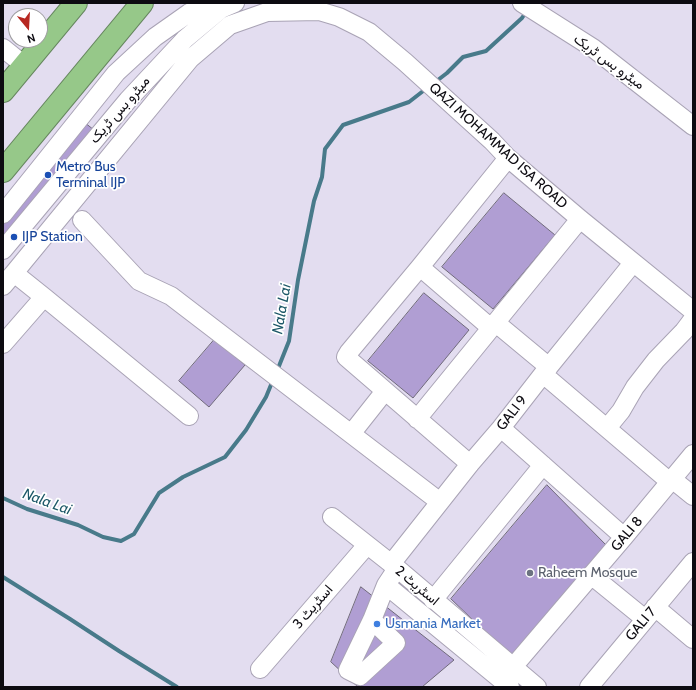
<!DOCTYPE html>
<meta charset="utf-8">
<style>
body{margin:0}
#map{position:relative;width:696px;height:690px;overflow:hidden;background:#e3ddf0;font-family:Cabin,sans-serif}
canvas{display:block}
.frame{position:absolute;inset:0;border:4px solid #0d0b11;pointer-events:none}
.north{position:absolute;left:8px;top:8px;width:40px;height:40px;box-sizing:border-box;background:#fff;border:1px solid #9e9da0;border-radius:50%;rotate:162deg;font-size:11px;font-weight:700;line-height:16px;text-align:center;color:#0d0b11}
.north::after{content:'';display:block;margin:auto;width:14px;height:18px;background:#b72822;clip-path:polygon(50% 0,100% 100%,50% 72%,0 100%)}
</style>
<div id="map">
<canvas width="696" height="690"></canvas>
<div class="frame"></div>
<div class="north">N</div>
</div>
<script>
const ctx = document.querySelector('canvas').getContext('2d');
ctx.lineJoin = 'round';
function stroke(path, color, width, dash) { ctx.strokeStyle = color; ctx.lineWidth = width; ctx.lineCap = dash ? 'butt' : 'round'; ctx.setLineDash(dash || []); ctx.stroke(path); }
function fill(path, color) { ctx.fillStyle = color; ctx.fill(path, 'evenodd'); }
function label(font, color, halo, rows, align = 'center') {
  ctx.font = font + ' Cabin,Vazirmatn,sans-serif'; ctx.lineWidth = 3.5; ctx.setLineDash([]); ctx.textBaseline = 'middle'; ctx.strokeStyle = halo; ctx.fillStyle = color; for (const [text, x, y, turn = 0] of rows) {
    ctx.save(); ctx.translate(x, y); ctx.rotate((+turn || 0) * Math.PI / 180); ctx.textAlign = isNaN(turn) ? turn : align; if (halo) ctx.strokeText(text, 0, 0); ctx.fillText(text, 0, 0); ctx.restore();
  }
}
const stream = new Path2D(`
 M 434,83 L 447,73 L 463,57 L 486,51 L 522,18 L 526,12
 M 277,371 L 289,341 L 298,280 L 314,201 L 322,177 L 325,149 L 343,125 L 409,102 L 427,88
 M 3,498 L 27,509 L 78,525 L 103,537 L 121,541 L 134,534 L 159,493 L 183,477 L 225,457 L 246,430 L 266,397 L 273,380
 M 3,577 L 70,619 L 119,651 L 177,687`);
const building = new Path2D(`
 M 84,122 L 94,130 L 3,241 L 3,221 Z
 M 504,193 L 555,235 L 493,309 L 442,267 Z
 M 424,293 L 469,330 L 413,398 L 368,361 Z
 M 215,339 L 245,365 L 209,407 L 179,381 Z
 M 547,485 L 608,547 L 515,660 L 451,599 Z
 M 361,587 L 454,660 L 422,687 L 358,687 L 331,662 Z`);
const minor = new Path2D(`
 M 522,3 L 593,48 L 693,126
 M 3,48 L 24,65
 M 3,214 L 116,73 L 155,37 L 189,13 L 208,3
 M 82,220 L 139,281 L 171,296 L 440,502
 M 3,250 L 128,100 L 185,39 L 221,9 L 235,3
 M 420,267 L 491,328
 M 14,273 L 44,297 L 189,416
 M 3,286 L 14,273 L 190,59 L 230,25 L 267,12 L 319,11 L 339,17 L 369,32 L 405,62 L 492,141 L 508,158 L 580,219 L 693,311
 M 496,323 L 549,367
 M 3,344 L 44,297
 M 543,374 L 670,482
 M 417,419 L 580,219
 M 501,428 L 624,537
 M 607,428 L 621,411 L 635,387 L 656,360 L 684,331 L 693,319
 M 351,434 L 385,391
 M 470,464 L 346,357 L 349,352 L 420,267 L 508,158
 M 672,479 L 693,496
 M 332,517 L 398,569 L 537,687
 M 391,564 L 470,464 L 501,428 L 543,374 L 633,263
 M 591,575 L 645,619
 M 392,576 L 386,585 L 510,687
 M 433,600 L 543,465
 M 655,607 L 693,639
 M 372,620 L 396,643 L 360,676 L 348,670 L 372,620 L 386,585
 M 513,667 L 624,537 L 693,454
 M 260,669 L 367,545
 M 589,687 L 693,562`);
const highway = new Path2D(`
 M 3,91 L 76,3
 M 3,171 L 142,3`);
const markers = [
 [48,175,4,"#1a4fb4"],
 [14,237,4,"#1a4fb4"],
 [530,573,4,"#6b7280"],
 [377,624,4,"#3f7fe0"]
];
const streetNames = [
 ["میٹرو بس ٹریک",609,62,36],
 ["میٹرو بس ٹریک",120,110,-49],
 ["QAZI MOHAMMAD ISA ROAD",498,146,42],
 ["GALI 9",512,413,-52],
 ["GALI 8",627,534,-50],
 ["اسٹریٹ 2",417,586,40],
 ["اسٹریٹ 3",313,607,-49],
 ["GALI 7",641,624,-50]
];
const transitNames = [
 ["Metro Bus",56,167],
 ["Terminal IJP",56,183],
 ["IJP Station",22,237]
];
const worshipNames = [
 ["Raheem Mosque",538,573]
];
const shopNames = [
 ["Usmania Market",385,624]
];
const waterNames = [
 ["Nala Lai",282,309,-80],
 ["Nala Lai",47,502,20]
];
stroke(stream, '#487a8a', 4);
fill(building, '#b09ed3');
stroke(building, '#706a7b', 1);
stroke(minor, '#a9a3b5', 20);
stroke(highway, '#66865f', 24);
stroke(minor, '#fff', 18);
stroke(highway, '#96c889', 22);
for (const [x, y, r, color] of markers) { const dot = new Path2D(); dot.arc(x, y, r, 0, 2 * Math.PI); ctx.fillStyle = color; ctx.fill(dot); stroke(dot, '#fff', 1.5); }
label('14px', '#0d0b11', '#fff', streetNames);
label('14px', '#164399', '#fff', transitNames, 'left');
label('14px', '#5b616d', '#fff', worshipNames, 'left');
label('14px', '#366cbe', '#fff', shopNames, 'left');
label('italic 15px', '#1d5868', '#fff', waterNames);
</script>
